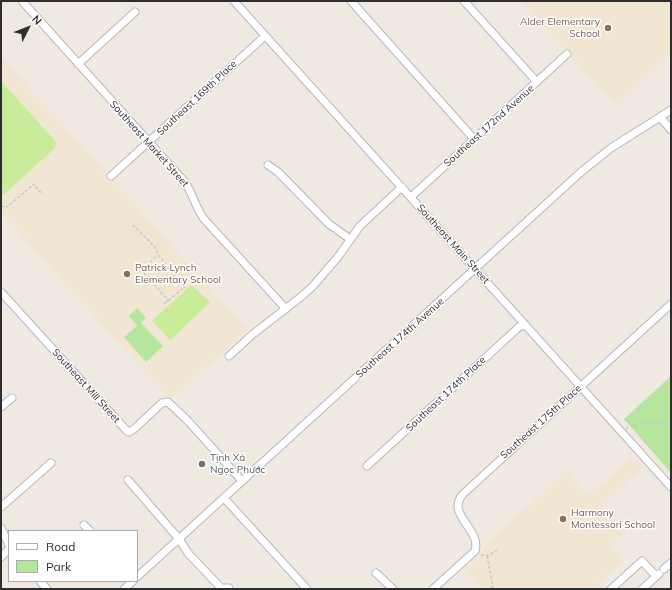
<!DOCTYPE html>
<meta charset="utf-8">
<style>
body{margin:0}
#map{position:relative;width:672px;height:590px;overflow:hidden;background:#efe9e1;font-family:Mulish,sans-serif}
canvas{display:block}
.frame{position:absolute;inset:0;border:2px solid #2e2e2e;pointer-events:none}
.legend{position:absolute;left:8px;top:530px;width:130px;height:52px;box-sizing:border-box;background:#fff;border:1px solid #ababab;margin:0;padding:5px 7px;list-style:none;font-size:12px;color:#2e2e2e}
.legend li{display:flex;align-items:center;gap:8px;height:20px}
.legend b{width:20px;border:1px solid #ababab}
.north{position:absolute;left:8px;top:8px;width:40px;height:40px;-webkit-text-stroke:3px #fff;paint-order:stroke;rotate:48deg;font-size:11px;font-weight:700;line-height:16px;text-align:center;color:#2e2e2e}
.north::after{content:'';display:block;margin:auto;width:14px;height:18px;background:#2e2e2e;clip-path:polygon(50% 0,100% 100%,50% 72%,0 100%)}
</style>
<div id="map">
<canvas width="672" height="590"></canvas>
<div class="frame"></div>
<ul class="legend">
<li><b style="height:5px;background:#fff"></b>Road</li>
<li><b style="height:11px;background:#b6e59e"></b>Park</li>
</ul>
<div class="north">N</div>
</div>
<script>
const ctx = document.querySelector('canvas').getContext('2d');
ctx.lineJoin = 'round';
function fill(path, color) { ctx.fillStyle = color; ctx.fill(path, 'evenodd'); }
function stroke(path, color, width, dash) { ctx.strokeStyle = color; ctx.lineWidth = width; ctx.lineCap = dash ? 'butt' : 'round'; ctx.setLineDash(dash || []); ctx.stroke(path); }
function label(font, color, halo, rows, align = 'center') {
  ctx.font = font + ' Mulish,sans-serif'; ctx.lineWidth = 3; ctx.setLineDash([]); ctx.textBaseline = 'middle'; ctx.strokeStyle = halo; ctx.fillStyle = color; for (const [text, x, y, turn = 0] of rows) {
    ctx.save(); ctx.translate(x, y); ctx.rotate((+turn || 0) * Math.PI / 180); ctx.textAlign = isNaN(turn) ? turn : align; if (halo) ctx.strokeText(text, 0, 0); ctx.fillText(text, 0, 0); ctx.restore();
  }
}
const education = new Path2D(`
 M 521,1 L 671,1 L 671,54 L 616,106 Z
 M 1,56 L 248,330 L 170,400 L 1,213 Z
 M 632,456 L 644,467 L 601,507 L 624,532 L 609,545 L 623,561 L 592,589 L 482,589 L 466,571 L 479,559 L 484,546 L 566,471 L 589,496 Z`);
const green = new Path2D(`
 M 137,308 L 146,318 L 141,323 L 163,346 L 146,362 L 124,337 L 137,326 L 129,316 Z
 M 671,376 L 671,473 L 624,419 Z`);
const pitch = new Path2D(`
 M 1,81 L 56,142 L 55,148 L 1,197 Z
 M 191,285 L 210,302 L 170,340 L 152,321 Z`);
const path = new Path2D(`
 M 1,206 L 7,207 L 34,184 L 39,191 L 44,194
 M 133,225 L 156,248 L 158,255 L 166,264 L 166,266 L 185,287 L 164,304 L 163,303
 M 150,262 L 158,255
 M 144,273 L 169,301
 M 626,429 C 635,421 659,424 671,422
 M 481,555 L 487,556 L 499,549
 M 487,556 L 493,589`);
const minor = new Path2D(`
 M 22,1 L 184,181 C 193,193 195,207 204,219 L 286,309
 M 234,1 L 671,487
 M 351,1 L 474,139
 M 464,1 L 537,82
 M 78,64 L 135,12
 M 660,117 L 671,130
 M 268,165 L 278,172 L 329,224 L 350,239
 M 111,176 L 265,36
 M 411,197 L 567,54
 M 1,292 L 127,431 L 129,432 L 134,429 L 162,403 L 168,402 L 188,421 L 242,481
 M 229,356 L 253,334 L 302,296 L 313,286 L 338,257 L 360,226 L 402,187
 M 1,407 L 12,398
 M 367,466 L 519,327 L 525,325
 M 128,480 L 179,539 L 188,553 L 221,588 L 229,588
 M 224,498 L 307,589
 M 1,507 L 51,463
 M 84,525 L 90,531
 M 1,528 L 9,545
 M 1,557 L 9,549
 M 664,569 L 671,563
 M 376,573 L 393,589
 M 137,577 L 581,172 L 611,148 L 671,110
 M 40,581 L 47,589
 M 124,589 L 133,581
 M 433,589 L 475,551 C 482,529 445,515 463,494 L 671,304
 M 611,589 L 642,561 L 656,576
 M 642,589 L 659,574`);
const markers = [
 [608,28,4,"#8d6e63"],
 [127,274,4,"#8d6e63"],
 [202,464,4,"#6b7280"],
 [563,519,4,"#8d6e63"]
];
const educationNames = [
 ["Alder Elementary",600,22,"right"],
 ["School",600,34,"right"],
 ["Patrick Lynch",135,268],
 ["Elementary School",135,280],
 ["Harmony",571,513],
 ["Montessori School",571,525]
];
const streetNames = [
 ["Southeast 169th Place",197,98,-43],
 ["Southeast 172nd Avenue",489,126,-42],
 ["Southeast Market Street",149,144,48],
 ["Southeast Main Street",453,244,48],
 ["Southeast 174th Avenue",400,338,-42],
 ["Southeast Mill Street",86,386,48],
 ["Southeast 174th Place",446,394,-43],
 ["Southeast 175th Place",541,422,-42]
];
const worshipNames = [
 ["Tịnh Xá",210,458],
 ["Ngọc Phước",210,470]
];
fill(education, '#f0e6d1');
fill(green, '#b6e59e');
fill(pitch, '#c9ec9a');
stroke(minor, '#b4b7c1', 9);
stroke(path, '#c9c9c9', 1.5, [3, 2]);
stroke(minor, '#fff', 7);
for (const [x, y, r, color] of markers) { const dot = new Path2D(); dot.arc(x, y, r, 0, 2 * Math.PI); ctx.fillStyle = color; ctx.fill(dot); stroke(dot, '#fff', 1.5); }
label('10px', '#785e54', '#fff', educationNames, 'left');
label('10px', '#2e2e2e', '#fff', streetNames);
label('10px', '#5b616d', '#fff', worshipNames, 'left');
</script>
